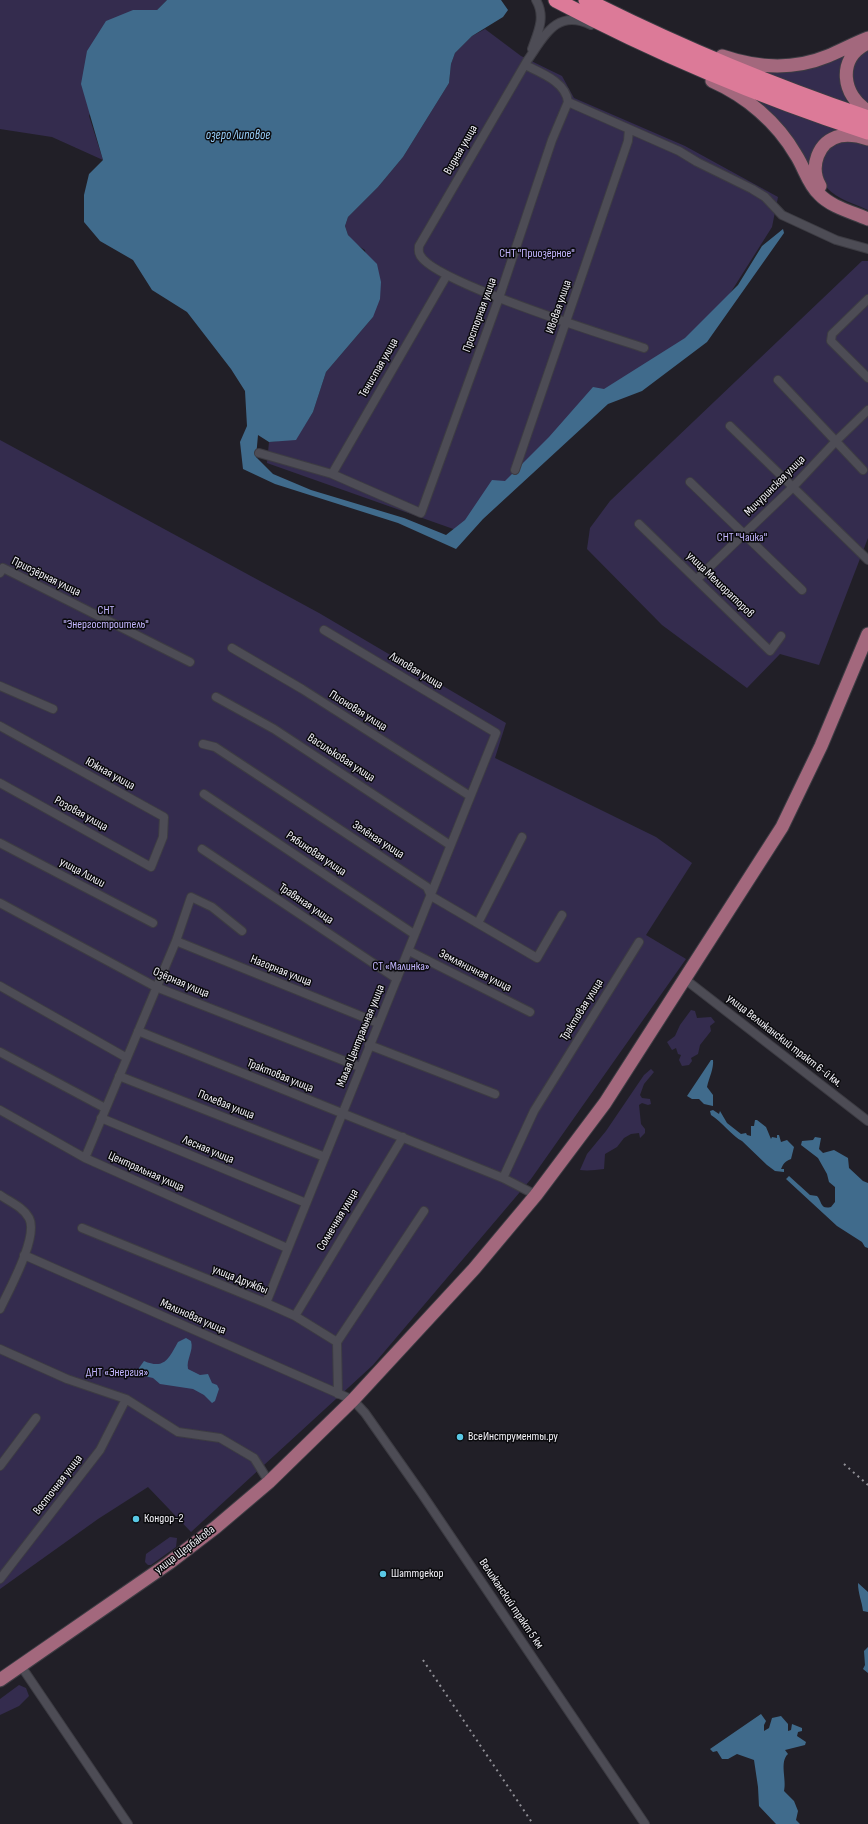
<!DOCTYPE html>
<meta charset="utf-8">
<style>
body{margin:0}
canvas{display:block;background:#211f27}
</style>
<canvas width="868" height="1824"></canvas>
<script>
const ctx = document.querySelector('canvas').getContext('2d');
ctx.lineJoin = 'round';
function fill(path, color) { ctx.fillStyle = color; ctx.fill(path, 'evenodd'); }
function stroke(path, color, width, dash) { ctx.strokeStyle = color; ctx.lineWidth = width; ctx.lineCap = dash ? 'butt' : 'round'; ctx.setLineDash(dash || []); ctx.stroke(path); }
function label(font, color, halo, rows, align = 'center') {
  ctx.font = font + ' "Sofia Sans Condensed",sans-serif'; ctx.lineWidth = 3; ctx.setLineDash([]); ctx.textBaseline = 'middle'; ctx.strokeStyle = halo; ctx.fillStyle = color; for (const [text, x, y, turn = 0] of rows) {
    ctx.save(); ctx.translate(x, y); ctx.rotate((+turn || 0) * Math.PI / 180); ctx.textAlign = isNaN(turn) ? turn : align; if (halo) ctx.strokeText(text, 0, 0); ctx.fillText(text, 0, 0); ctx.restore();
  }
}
const green = new Path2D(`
 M 0,0 L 167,0 L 157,10 L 133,10 L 89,116 L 103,160 L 52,137 L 0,129 Z
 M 485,29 L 521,56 L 562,76 L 574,98 L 685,146 L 778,197 L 772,227 L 705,333 L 592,408 L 459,531 L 267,463 L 269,442 L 296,439 L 313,412 L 326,372 L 373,317 L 365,250 L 354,243 L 348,235 L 345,226 L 348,217 L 378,187 L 403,157 L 449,83 L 451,64 L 455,53 L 472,36 Z
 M 868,48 L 868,105 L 858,96 L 852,79 L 855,60 Z
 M 845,56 C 835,73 841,88 848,104 L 762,71 Z
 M 754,97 L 835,129 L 836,130 C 818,138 814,149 809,166 Z
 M 850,141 L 868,145 L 868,210 C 855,204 837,199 827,188 C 815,175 820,149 838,142 C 841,141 847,141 850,141 Z
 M 862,261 L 868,261 L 868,538 L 819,665 L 780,654 L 747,688 L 662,625 L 587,549 L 590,528 L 610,501 Z
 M 0,440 L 319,613 L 506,723 L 495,758 L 656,837 L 692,863 L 646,935 L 686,959 L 531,1179 L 373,1365 L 191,1532 L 148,1487 L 98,1519 L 0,1589 Z
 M 691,1010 L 695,1011 L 697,1018 L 711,1017 L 715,1022 L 710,1026 L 711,1031 L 700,1045 L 698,1054 L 691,1058 L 692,1061 L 689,1065 L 682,1066 L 679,1060 L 681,1055 L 678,1054 L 676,1048 L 672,1050 L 667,1042 L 675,1036 L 680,1025 Z
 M 651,1069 L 654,1072 L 644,1084 L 640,1095 L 642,1098 L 650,1099 L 651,1104 L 648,1105 L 642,1103 L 639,1105 L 641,1124 L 645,1129 L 645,1133 L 640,1138 L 639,1133 L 631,1134 L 624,1138 L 617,1147 L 605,1154 L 604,1169 C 595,1170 588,1171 580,1170 L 587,1154 L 606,1131 L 644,1075 Z
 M 170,1537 L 177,1538 L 176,1547 L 151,1565 L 148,1565 L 145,1562 L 146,1554 Z
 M 19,1685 L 26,1688 L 29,1696 L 19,1706 L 0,1715 L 0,1699 Z`);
const water = new Path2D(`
 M 167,0 L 501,0 L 508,10 L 503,17 L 472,36 L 455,53 L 451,64 L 449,83 L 403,157 L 378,187 L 348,217 L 345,226 L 348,235 L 377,264 L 381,282 L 380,299 L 373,317 L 326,372 L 313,412 L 296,440 L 269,442 L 258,435 L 256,457 L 273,474 L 311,490 L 404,518 L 446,535 L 465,520 L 492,480 L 505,481 L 549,437 L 593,387 L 604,389 L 685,338 L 738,285 L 762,246 L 783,229 L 784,233 L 707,342 L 642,391 L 608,404 L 483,519 L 456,549 L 398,523 L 275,484 L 243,469 L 240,442 L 247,426 L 245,391 L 231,369 L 187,312 L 152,290 L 133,260 L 100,241 L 84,222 L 84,195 L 89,174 L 103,160 L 81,84 L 87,51 L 106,21 L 133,10 L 157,10 Z
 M 711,1060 L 713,1060 C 714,1068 709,1078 707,1087 L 713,1095 L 713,1106 L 704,1104 L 699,1099 L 692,1099 L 687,1096 Z
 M 713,1110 L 719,1114 L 720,1111 L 727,1123 L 741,1134 L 746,1133 L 747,1135 L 751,1136 L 751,1126 L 754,1126 L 755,1120 L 757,1120 L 766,1127 L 771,1139 L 772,1137 L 777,1138 L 777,1135 L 779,1135 L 781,1142 L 787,1140 L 794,1147 L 791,1159 C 784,1162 784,1163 781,1169 L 784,1169 L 784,1172 L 775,1171 L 767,1165 L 742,1141 C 733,1137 721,1121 711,1115 L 710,1111 Z
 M 815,1137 L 821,1138 L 819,1149 L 823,1153 L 834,1150 L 848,1158 L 849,1168 L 863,1181 L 868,1183 L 868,1248 L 865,1247 L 862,1242 L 837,1226 L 786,1179 L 789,1176 L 810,1195 L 817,1196 C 822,1201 820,1210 831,1207 L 835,1202 L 835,1187 L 829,1182 L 827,1174 L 818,1158 L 801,1145 L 802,1141 L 813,1140 Z
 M 186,1338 L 191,1341 C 194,1351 186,1359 188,1369 L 200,1375 L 208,1374 L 212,1383 L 217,1385 L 219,1389 L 215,1401 L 212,1403 L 204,1395 L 193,1389 L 160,1384 L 153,1378 L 140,1375 L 139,1368 L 144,1361 C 165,1370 169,1358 178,1342 Z
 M 858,1583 L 868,1592 L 868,1612 L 863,1611 C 862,1601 858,1594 858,1583 Z
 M 868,1647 L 868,1673 L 863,1669 L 865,1665 L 864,1651 Z
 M 761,1714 L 766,1721 L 764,1725 L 764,1731 L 769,1728 L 772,1718 L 781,1716 L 788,1724 L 788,1731 L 791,1730 L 792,1724 L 802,1728 L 802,1731 L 798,1732 L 797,1736 L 806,1742 L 805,1745 L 785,1750 L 788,1754 C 779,1762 787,1780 784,1791 L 794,1801 L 798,1811 L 796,1820 L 800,1824 L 776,1824 L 759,1806 L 758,1787 L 754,1760 L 737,1754 L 728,1759 L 722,1759 L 717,1751 L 713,1752 L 710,1749 Z`);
const street = new Path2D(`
 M 591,25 C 556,8 544,37 527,61 L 419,246 C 419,249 418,252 420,255 C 433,282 608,336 644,348
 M 532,49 C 538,32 546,17 536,0
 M 525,65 C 541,73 566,82 568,102 L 679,151 L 697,162 L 752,189 L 765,197 L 782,215 L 836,240 L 868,249
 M 868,299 L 832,334 L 831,341 L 868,378
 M 778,380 L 863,470
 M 730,426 L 868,560
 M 259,453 L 332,474 L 421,513 L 499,298 L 552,140 L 568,102
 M 515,470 L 628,141 L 629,129
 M 332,474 L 447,275
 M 690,482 L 802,590
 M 639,524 L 770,651 L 781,636
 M 0,573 L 3,568 L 190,662
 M 697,579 L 792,488 L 836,441 L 868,410
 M 232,648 L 302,689 L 470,796
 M 0,686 L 53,709
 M 216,697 L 274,729 L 450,845
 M 0,726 L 164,817 L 163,837 L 151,867 L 0,783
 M 203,744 L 215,747 L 427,887 L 431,896 L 537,958 L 562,915
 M 204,794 L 414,934
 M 0,843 L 153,923
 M 202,849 L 397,979
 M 0,903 L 156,987 L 360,1067
 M 478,923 L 522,837
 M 176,941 L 378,1023
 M 409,951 L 530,1012
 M 686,980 L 868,1121
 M 0,986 L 127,1058
 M 138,1031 L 503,1178 L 536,1195
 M 369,1045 L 495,1094
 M 0,1052 L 105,1108
 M 119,1076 L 325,1157
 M 0,1110 L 85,1158 L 287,1248
 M 101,1118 L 306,1203
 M 85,1158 L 176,941 L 191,897 L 212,907 L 242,931
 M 503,1178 L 534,1111 L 639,942
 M 0,1195 C 10,1202 23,1207 29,1218 C 39,1236 9,1290 0,1309
 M 82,1228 L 266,1303 L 295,1316 L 337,1342 L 338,1394
 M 24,1255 L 353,1400 L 365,1413 L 422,1494 L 645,1824
 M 266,1303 L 496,733 L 324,630
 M 295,1316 L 403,1137
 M 337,1342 L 424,1211
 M 0,1349 L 67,1379 L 126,1399 L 178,1432 L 220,1438 L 254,1458 L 269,1482
 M 0,1466 L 36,1418
 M 0,1579 L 100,1450 L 126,1399
 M 21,1666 L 128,1824`);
const primary = new Path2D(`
 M 866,44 C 837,59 842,96 868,111
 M 722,56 C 757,68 794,70 828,56 C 842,50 855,43 868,38
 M 712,81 C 746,96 777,122 796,155 C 804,167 808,184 819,194 C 831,207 852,212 868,219
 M 820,186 C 809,167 818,141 840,136 C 850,134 859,136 868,139
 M 0,1680 L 169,1563 L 216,1527 L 269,1482 L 353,1400 L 474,1269 L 536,1195 L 605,1103 L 782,827 L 821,746 L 868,634`);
const highway = new Path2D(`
 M 556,0 C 656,53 761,97 868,132
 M 586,0 C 677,46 771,85 868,118`);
const rail = new Path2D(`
 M 844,1464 L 868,1485
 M 423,1660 L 533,1824`);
const markers = [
 [460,1437,4,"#59c8e5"],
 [136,1519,4,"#59c8e5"],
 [383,1574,4,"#59c8e5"]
];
const streetNames = [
 ["Видная улица",461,150,-60],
 ["Ивовая улица",559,307,-71],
 ["Просторная улица",480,315,-70],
 ["Тенистая улица",379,368,-60],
 ["Мичуринская улица",775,486,-45],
 ["Приозёрная улица",46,577,26],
 ["улица Мелиораторов",720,585,44],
 ["Липовая улица",416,671,31],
 ["Пионовая улица",358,711,32],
 ["Васильковая улица",341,758,33],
 ["Южная улица",110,774,29],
 ["Розовая улица",81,814,29],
 ["Зелёная улица",378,840,33],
 ["Рябиновая улица",316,854,34],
 ["улица Лилии",82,873,28],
 ["Травяная улица",306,904,34],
 ["Нагорная улица",281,971,22],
 ["Земляничная улица",475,971,27],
 ["Озёрная улица",181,983,23],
 ["Трактовая улица",582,1010,-58],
 ["Малая Центральная улица",361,1036,-68],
 ["улица Велижанский тракт 6-й км.",784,1041,38],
 ["Трактовая улица",280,1076,22],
 ["Полевая улица",226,1105,22],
 ["Лесная улица",208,1150,23],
 ["Центральная улица",146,1172,24],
 ["Солнечная улица",338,1220,-59],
 ["улица Дружбы",240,1280,22],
 ["Малиновая улица",193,1317,24],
 ["Восточная улица",58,1485,-52],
 ["улица Щербакова",185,1550,-37],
 ["Велижанский тракт 5 км",511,1604,56]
];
const parkNames = [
 ["СНТ \"Приозёрное\"",537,254],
 ["СНТ \"Чайка\"",742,538],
 ["СНТ",106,611],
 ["\"Энергостроитель\"",106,625],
 ["CТ «Малинка»",401,967],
 ["ДНТ «Энергия»",117,1373]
];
const poiNames = [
 ["ВсеИнструменты.ру",468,1437],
 ["Кондор-2",144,1519],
 ["Шаттдекор",391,1574]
];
const waterNames = [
 ["озеро Липовое",238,136]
];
fill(green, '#342c4e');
fill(water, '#406b8c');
stroke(street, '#3d3c43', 10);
stroke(primary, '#3d3c43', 15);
stroke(highway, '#3d3c43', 17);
stroke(street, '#4d4c55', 8);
stroke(primary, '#a3687d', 13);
stroke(highway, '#dc7a98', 15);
stroke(rail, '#908f96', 2, [2, 4]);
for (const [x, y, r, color] of markers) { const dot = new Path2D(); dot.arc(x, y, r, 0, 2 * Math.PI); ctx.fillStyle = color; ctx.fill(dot); stroke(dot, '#0a0a0d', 1.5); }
label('12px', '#f3f2f8', '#0a0a0d', streetNames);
label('12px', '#c3b5fe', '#0a0a0d', parkNames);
label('12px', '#f3f2f8', '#0a0a0d', poiNames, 'left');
label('italic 13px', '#96cbf5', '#0a0a0d', waterNames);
</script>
